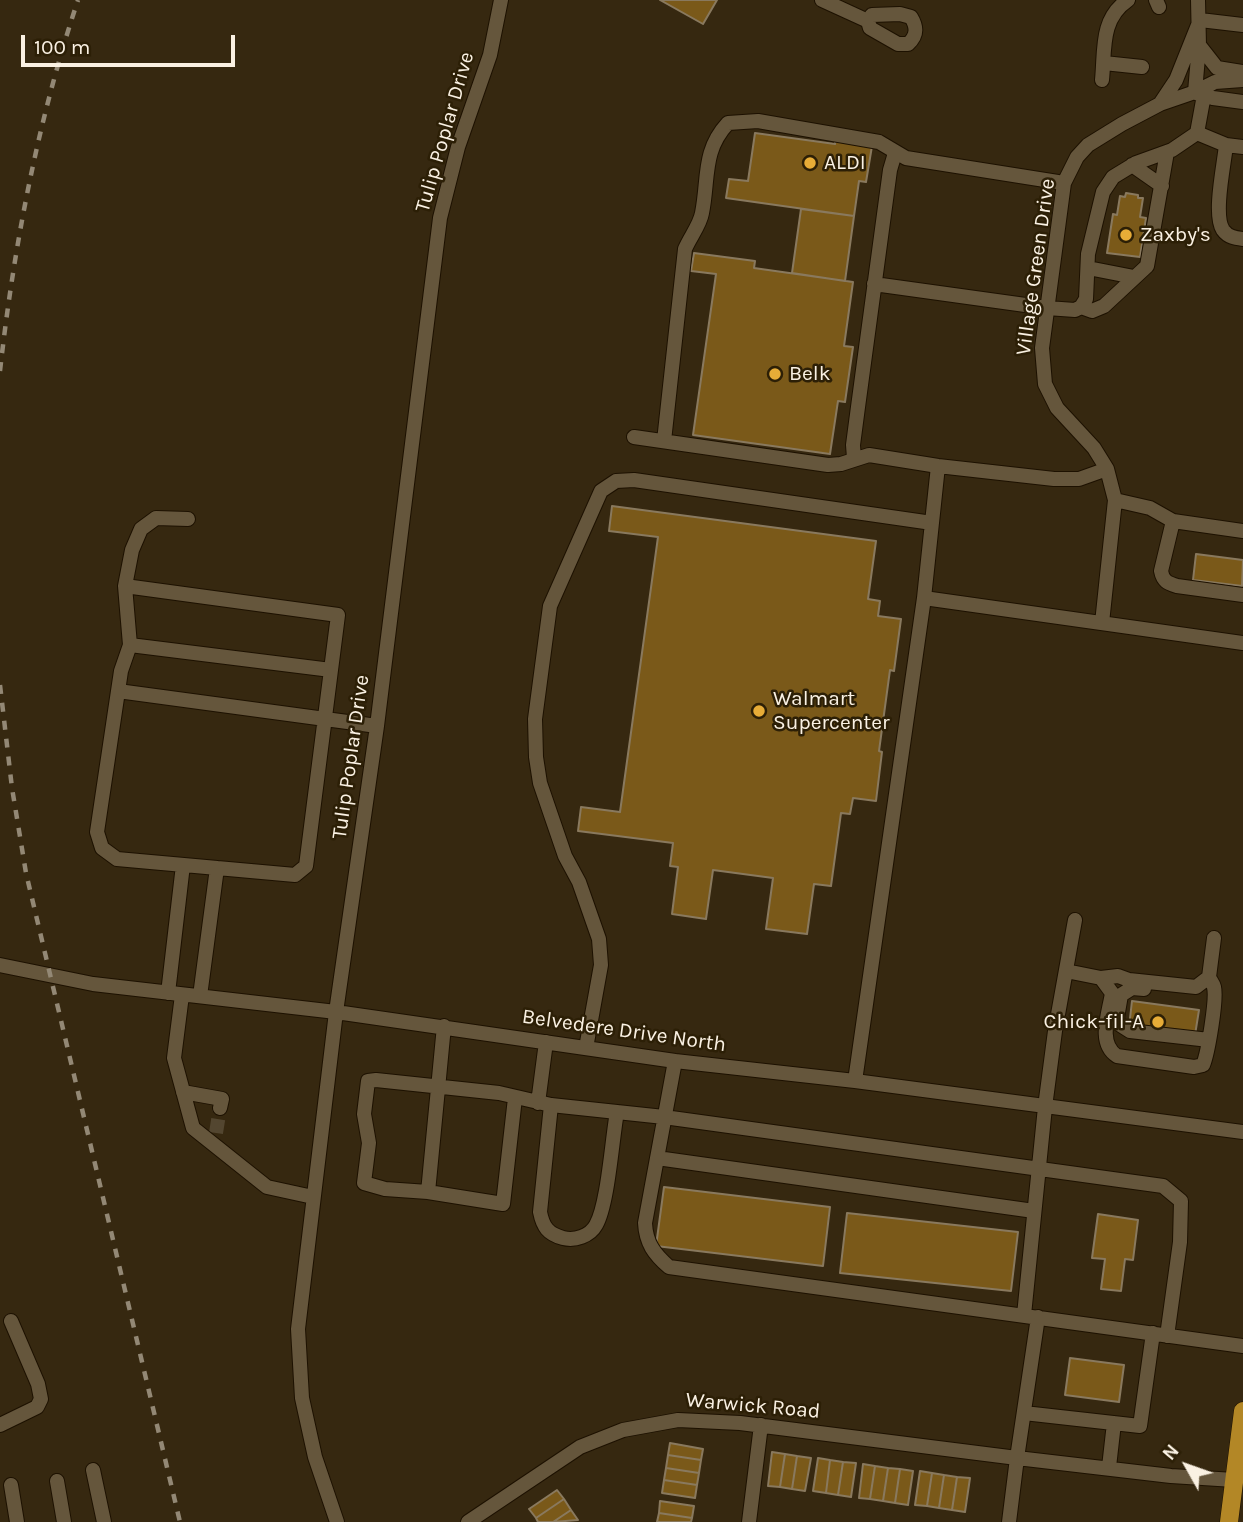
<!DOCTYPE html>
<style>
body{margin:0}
#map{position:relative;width:1243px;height:1522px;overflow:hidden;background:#362810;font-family:Karla,sans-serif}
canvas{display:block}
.north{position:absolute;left:1152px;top:1431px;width:70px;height:70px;-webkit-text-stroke:5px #2c1f06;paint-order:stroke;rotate:310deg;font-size:19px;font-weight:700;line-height:28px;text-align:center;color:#faf1e3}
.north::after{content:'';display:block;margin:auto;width:24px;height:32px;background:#faf1e3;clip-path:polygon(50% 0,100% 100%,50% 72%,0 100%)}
.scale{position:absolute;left:21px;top:35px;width:214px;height:32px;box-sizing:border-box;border:4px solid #faf1e3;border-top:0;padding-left:9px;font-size:21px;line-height:24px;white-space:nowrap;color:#faf1e3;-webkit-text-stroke:5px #2c1f06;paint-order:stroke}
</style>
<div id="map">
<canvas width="1243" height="1522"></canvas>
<div class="north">N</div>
<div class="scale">100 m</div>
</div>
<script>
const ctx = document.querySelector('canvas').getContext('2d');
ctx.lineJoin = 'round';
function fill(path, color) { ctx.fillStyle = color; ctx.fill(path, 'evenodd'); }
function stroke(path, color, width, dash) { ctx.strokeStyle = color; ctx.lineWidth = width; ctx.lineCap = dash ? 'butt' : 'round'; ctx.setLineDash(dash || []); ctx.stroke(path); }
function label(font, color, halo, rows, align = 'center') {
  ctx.font = font + ' Karla,sans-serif'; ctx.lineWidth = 5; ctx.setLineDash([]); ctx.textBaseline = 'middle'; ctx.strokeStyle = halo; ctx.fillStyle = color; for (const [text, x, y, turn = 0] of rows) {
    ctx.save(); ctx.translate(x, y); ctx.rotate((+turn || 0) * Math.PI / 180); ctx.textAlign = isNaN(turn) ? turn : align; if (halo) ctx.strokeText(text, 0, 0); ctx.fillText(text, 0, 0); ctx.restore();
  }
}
const building = new Path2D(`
 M 660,0 L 717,0 L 703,24 Z
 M 755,133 L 835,144 L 835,141 L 872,146 L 866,182 L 859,181 L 854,216 L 726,198 L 729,179 L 748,181 Z
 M 1126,193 L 1138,195 L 1138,198 L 1143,198 L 1140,217 L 1146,218 L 1140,257 L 1107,253 L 1113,214 L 1117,215 L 1120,196 L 1125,197 Z
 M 801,209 L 854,216 L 845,281 L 792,273 Z
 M 694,253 L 755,261 L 754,268 L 853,282 L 844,346 L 853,347 L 845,402 L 838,401 L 830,454 L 693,435 L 716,274 L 691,271 Z
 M 612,506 L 876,541 L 868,599 L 880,601 L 878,616 L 901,619 L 894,671 L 890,670 L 879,751 L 882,752 L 876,801 L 853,798 L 850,814 L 841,813 L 831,886 L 814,884 L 807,934 L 766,929 L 773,878 L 713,870 L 706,919 L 672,914 L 678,867 L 670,866 L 673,843 L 578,831 L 581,807 L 620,812 L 658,537 L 609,531 Z
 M 1196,554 L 1243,560 L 1242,586 L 1193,580 Z
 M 1132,1001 L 1199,1010 L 1195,1035 L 1129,1027 Z
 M 664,1187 L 830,1207 L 823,1266 L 656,1246 Z
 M 847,1213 L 1018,1232 L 1011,1291 L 840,1273 Z
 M 1098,1214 L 1138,1220 L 1133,1260 L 1125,1259 L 1121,1291 L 1101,1289 L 1105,1259 L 1092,1258 Z
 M 1070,1358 L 1124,1365 L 1119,1402 L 1065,1395 Z
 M 670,1443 L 703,1449 L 701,1460 L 668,1455 Z
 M 772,1452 L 785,1454 L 780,1487 L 768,1486 Z
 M 785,1454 L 797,1456 L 792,1489 L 780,1487 Z
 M 668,1455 L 701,1460 L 699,1473 L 666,1468 Z
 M 797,1456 L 811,1458 L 805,1491 L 792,1489 Z
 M 818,1458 L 830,1460 L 826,1493 L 813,1491 Z
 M 830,1460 L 843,1462 L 838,1495 L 826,1493 Z
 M 843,1462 L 856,1463 L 851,1497 L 838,1495 Z
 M 863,1464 L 875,1466 L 870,1499 L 859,1498 Z
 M 875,1466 L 888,1468 L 883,1501 L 870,1499 Z
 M 666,1468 L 699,1473 L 697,1485 L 664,1480 Z
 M 888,1468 L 900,1469 L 895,1503 L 883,1501 Z
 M 900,1469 L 913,1471 L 908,1505 L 895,1503 Z
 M 920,1471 L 932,1473 L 927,1506 L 915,1505 Z
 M 932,1473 L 944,1475 L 939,1508 L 927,1506 Z
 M 944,1475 L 957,1477 L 952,1510 L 939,1508 Z
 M 957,1477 L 970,1478 L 965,1512 L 952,1510 Z
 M 664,1480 L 697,1485 L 695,1498 L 662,1493 Z
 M 557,1490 L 564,1499 L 536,1518 L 529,1509 Z
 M 564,1499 L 571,1510 L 553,1522 L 538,1522 L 536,1518 Z
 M 660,1501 L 694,1506 L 692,1518 L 659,1513 Z
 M 571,1510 L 578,1520 L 553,1522 Z
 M 659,1513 L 692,1518 L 691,1522 L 657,1522 Z`);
const minorTunnel = new Path2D(`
 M 216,1133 L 220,1108`);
const minor = new Path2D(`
 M 822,0 L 868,21
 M 1156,0 L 1159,7
 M 900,14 L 911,17 C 917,27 918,35 908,44 L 898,44 L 870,28 L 868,21 L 872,15 Z
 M 1199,45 L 1217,68 L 1243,72
 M 1104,63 L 1142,67
 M 1102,80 C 1105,50 1100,19 1128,0
 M 1195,92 L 1199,45 L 1198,0
 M 1196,93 L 1213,98 L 1243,102
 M 1160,104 L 1176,80 L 1200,20 L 1243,25
 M 1197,133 L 1226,145 L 1243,147
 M 1226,145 C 1224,165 1213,215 1223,230 C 1228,237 1235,238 1243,239
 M 1132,165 L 1162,186
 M 1088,268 L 1134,277
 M 874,284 L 1047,308 L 1075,310 L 1081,307 L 1092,311 L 1104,306 L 1147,266 L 1167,152
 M 1081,307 L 1086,299 L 1088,254 L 1103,192 L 1113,177 L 1136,163 L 1172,150 L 1197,133 L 1204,95
 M 634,437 L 828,465 L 841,464 L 869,455 L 938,466 L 1054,479 L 1079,479 L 1107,469
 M 664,441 L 685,249 C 690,237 700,225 702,213 C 709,178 702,151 728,123 L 758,121 L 879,142 L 906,158 L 1064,183
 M 854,458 L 853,445 L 858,407 L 890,170 L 895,153
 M 1115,500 L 1150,508 L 1173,521 L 1243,531
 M 1173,521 L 1161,571 C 1163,581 1167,583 1177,586 L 1243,595
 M 125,586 L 338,615 L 306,866 L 295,875 L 117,859 L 102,848 L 97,832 L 121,671 L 130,645 L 125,586 L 132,550 L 141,529 L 156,518 L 188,519
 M 924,598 L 1243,643
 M 1102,623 L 1115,500 L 1107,469 L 1094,448 L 1057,408 L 1045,384 L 1042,348 L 1064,183 L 1077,157 L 1088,145 L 1122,124 L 1160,104 L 1195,92 L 1215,82 L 1243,80
 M 130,645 L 331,670
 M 118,691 L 377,726
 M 0,965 L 93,984 L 336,1012 L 675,1061 L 855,1081 L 1243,1132
 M 1066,971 L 1101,978 L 1118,976 L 1129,980 L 1196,987 L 1209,977 C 1210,980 1213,983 1214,987 C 1217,999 1208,1053 1203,1065 L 1194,1067 L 1117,1056 C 1097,1043 1109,1013 1112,993 L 1101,978
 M 1209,977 L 1214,938
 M 1144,989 L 1132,988 L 1121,995 L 1117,1018 L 1119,1024 L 1130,1031 L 1209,1040
 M 168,993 L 183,865
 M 182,995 L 174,1058 L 193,1128 L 267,1187 L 313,1197
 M 200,996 L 217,868
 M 586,1048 L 601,965 L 599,939 L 579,882 L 565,856 L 540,783 L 536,757 L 535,719 L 550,606 L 601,491 L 616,481 L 634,480 L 932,523
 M 675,1061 L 645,1223 C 646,1243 654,1254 669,1267 L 1243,1346
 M 855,1081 L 924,598 L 938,466
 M 183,1092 L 222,1099 L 220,1108
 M 515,1098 L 503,1204 L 428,1192 L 385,1189 L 364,1183 L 369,1143 L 364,1114 L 368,1081 L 376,1080 L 499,1093 L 551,1105 L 664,1117 L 1163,1186 L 1181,1201 L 1180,1242 L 1167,1336
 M 538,1103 L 546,1042
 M 551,1105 L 540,1212 C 543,1227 548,1234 563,1238 C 575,1241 590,1236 596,1225 C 608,1204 612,1139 617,1112
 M 657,1158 L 1034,1211
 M 428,1192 L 444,1026
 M 1024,1315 L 1045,1107 L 1055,1031 L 1075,920
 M 1038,1317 L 1017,1458 L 1171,1476 L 1234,1480
 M 1024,1413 L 1140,1426 L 1153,1333
 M 0,1425 L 37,1407 L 41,1399 L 38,1384 L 11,1321
 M 1109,1467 L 1114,1423
 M 93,1470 L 104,1522
 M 57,1481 L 64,1522
 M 11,1485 L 17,1522
 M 337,1522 L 315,1457 L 302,1398 L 298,1329 L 336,1012 L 377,726 L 440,218 L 458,147 L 490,55 L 501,0
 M 468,1522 L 580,1447 L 623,1430 L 678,1420 L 740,1423 L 1017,1458 L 1009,1522
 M 749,1522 L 761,1425`);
const major = new Path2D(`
 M 1229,1522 L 1243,1411`);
const rail = new Path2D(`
 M 0,371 C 14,245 38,120 78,0
 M 0,685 L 12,788 L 26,873 L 180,1522`);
const markers = [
 [810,163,7,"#e7ac37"],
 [1126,235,7,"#e7ac37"],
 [775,374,7,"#e7ac37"],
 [759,711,7,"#e7ac37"],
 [1158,1022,7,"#e7ac37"]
];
const streetNames = [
 ["Tulip Poplar Drive",445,132,-74],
 ["Village Green Drive",1036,267,-82],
 ["Tulip Poplar Drive",351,757,-82],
 ["Belvedere Drive North",624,1031,8],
 ["Warwick Road",753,1406,5]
];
const poiNames = [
 ["ALDI",824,163],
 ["Zaxby's",1140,235],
 ["Belk",789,374],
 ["Walmart",773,699],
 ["Supercenter",773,723],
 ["Chick-fil-A",1144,1022,"right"]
];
fill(building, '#7a5919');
stroke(building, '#89795e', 2);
stroke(minorTunnel, '#534630', 14, [14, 7]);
stroke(minor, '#1d1100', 16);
stroke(major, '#1d1100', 19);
stroke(minor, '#65563c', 14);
stroke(major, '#b38726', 18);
stroke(rail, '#938875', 4.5, [9, 9]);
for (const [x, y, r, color] of markers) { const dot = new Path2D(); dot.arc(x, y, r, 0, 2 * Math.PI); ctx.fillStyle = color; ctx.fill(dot); stroke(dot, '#2c1f06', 2.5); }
label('21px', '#faf1e3', '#2c1f06', streetNames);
label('21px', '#faf1e3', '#2c1f06', poiNames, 'left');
</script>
